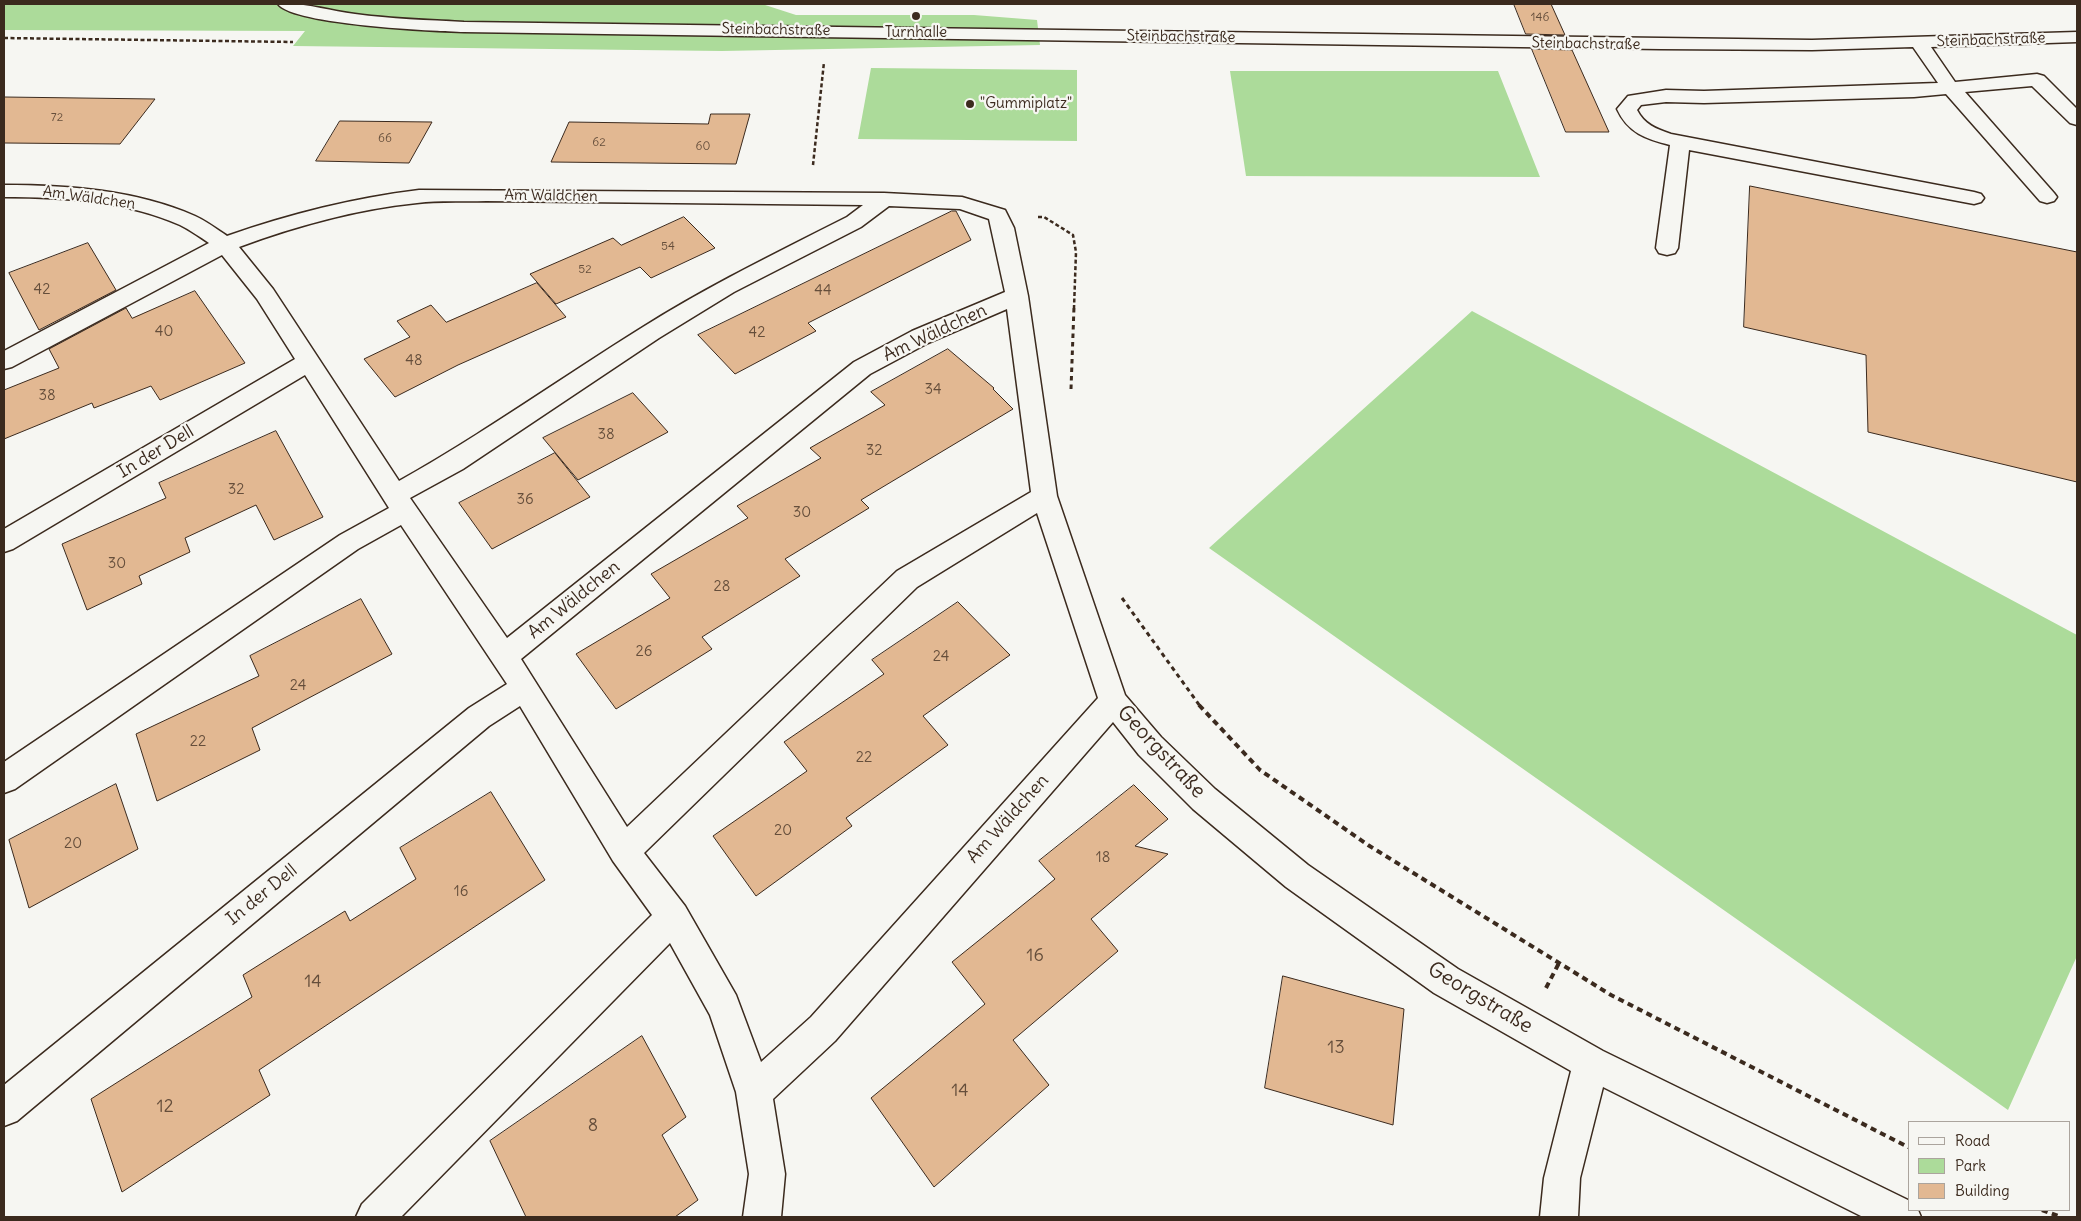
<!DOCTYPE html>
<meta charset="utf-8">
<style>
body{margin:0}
#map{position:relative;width:2081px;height:1221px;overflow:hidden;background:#f6f6f2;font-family:Delius,sans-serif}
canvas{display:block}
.frame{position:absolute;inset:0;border:5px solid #3b2a1e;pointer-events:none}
.legend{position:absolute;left:1908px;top:1121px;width:162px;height:90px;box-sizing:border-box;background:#f6f6f2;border:1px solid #aba49d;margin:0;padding:6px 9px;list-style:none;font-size:15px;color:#3b2a1e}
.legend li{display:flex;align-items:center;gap:10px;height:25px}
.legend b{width:25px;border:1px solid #aba49d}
</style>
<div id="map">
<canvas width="2081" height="1221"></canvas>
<div class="frame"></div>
<ul class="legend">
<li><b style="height:6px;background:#f6f6f2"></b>Road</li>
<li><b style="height:14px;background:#acdb9a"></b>Park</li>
<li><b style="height:14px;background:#e2b892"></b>Building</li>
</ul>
</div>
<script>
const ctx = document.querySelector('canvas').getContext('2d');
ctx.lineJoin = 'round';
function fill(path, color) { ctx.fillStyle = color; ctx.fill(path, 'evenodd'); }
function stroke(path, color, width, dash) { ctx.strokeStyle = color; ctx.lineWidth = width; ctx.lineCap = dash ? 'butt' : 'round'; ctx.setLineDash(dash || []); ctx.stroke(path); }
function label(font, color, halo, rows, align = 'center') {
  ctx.font = font + ' Delius,sans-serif'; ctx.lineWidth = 4.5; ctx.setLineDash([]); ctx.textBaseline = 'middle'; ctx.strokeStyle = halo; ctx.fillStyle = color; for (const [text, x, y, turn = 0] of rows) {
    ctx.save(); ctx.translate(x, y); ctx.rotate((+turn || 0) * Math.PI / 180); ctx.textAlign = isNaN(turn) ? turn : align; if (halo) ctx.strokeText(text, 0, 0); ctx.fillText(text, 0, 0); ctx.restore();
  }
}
const green = new Path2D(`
 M 4,4 L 762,4 L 796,15 L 974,15 L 1037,20 L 1040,45 L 722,51 L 293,46 L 305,31 L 4,30 Z
 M 871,68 L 1077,70 L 1077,141 L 858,139 Z
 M 1230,71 L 1498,71 L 1540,177 L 1246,176 Z
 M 1472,311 L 2077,635 L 2077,956 L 2008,1110 L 1209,548 Z`);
const building = new Path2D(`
 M 1514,4 L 1551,4 L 1565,35 L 1526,34 Z
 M 1532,49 L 1572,50 L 1609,132 L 1566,132 Z
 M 4,97 L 155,99 L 120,144 L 4,143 Z
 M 711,114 L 750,114 L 736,164 L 551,162 L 569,122 L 708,124 Z
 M 340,121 L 432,122 L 409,163 L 316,161 Z
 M 1750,186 L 2077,252 L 2077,482 L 1868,432 L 1866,355 L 1744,327 Z
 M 952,211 L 956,211 L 971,240 L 808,323 L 816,331 L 735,374 L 698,335 Z
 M 684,217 L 715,248 L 651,278 L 640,267 L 556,304 L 530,274 L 613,238 L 621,245 Z
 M 88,243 L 116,290 L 39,330 L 9,273 Z
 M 537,283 L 566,317 L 458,365 L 395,397 L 364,359 L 410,337 L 397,321 L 431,305 L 446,322 Z
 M 195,291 L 245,363 L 160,400 L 151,386 L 94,408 L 92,403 L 4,439 L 4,390 L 59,368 L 49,349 L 126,308 L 132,318 Z
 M 948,349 L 994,388 L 993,389 L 1013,409 L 861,500 L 869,508 L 785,559 L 800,576 L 702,637 L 712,649 L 616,709 L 576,654 L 670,598 L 651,574 L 748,518 L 737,506 L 821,458 L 810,448 L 885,405 L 871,392 Z
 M 633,393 L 668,432 L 578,480 L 543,438 Z
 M 276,431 L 323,517 L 274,540 L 256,505 L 185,538 L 190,552 L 139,576 L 142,584 L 87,610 L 62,544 L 166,498 L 159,483 Z
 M 555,453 L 590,497 L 492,549 L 459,503 Z
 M 361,599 L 392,654 L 252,728 L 260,750 L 157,801 L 136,734 L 259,676 L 250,656 Z
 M 958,602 L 1010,655 L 923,716 L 948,745 L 846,818 L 852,826 L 756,896 L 713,836 L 807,771 L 784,742 L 884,674 L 872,660 Z
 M 116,784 L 138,849 L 29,908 L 9,840 Z
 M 1134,785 L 1168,819 L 1135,846 L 1168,854 L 1091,919 L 1118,951 L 1013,1040 L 1049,1085 L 934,1187 L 871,1098 L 985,1004 L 952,962 L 1055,879 L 1039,861 Z
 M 491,792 L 545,880 L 259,1070 L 270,1095 L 122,1192 L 91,1099 L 252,997 L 243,975 L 345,911 L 350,921 L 416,879 L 400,848 Z
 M 1283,976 L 1404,1009 L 1393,1125 L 1265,1088 Z
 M 642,1036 L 686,1117 L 662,1135 L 698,1200 L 675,1217 L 526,1217 L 490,1141 Z`);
const pathFar2 = new Path2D(`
 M 4,38 L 293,42
 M 813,165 L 824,62
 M 1038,217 L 1044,217 L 1073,235 L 1076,252 L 1074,308`);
const pathFar1 = new Path2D(`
 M 1071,389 L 1074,307
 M 1122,598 L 1200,706`);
const path = new Path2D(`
 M 1199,705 L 1260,770 L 1368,845 L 1611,995 L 1910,1148
 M 1546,988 L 1559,963
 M 2042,1210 L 2061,1217`);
const minor = new Path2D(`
 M 278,4 C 305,2 329,11 355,14 C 391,19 428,20 464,22 L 1812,40 L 2077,32 L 2077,42 L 1931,47 L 1955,82 L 2037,74 L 2044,76 L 2077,109 L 2077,125 L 2070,123 L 2032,86 L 1965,92 L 2054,193 L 2057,197 L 2054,201 L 2047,203 L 2040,201 L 1946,94 L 1914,97 L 1704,103 L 1666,102 L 1641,105 L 1637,110 C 1644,124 1656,129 1671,134 L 1974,192 L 1981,194 L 1984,198 L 1981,202 L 1974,204 L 1689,150 L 1678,248 L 1675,253 L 1667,255 L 1659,253 L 1656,248 L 1670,145 C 1646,139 1628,133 1617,109 L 1628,96 L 1666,90 L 1704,91 L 1938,83 L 1913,47 L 1812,50 L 1661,49 L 464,32 C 435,31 293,25 278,4 Z
 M 4,185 C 68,185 136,190 195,216 C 206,221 217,229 227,236 C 289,214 354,198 419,190 L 884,193 L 962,197 L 1005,210 L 1014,228 L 1028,296 L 1057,496 L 1125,695 L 1161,737 L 1215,789 L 1308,865 L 1458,969 L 1603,1051 L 1910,1201 L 1910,1210 L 1918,1210 L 1921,1217 L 1863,1217 L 1603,1087 L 1580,1178 L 1578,1217 L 1540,1217 L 1544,1178 L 1571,1071 L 1434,993 L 1286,887 L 1193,809 L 1139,755 L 1113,722 L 835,1041 L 773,1099 L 785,1174 L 781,1217 L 743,1217 L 749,1174 L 736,1092 L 710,1015 L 670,943 L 401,1217 L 356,1217 L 362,1204 L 652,915 L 613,861 L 520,706 L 489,726 L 17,1121 L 4,1126 L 4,1085 L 469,708 L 507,684 L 401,525 L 358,549 L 15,789 L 4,793 L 4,762 L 340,535 L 389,508 L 305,375 L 13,549 L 4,552 L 4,529 L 295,359 L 257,299 L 222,255 L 12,367 L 4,369 L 4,351 L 209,243 C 200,237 190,230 180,225 C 126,201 62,197 4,197 ZM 486,201 L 863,205 L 847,217 C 778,252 708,286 643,327 C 561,378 483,434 399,481 L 273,289 L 239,247 C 296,226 356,209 417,203 C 440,200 463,202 486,201 ZM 889,206 L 960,209 L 989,219 L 1005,292 L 912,331 L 854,362 L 507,638 L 410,498 L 463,469 L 659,338 L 734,292 L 861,227 ZM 1007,309 L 1031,492 L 897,571 L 627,827 L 521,659 L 870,374 L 928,343 ZM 1037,513 L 1098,698 L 811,1017 L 761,1062 L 736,995 L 685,906 L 644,853 L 917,587 Z`);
const markers = [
 [916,16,5,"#3b2a1e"],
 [970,104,5,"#3b2a1e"]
];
const farNumbernames = [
 ["146",1540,18],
 ["72",57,118],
 ["66",385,139],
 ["62",599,143],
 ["60",703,147],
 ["54",668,247],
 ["52",585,270]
];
const farStreetnames = [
 ["Steinbachstraße",776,30,1],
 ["Steinbachstraße",1181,37,1],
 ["Steinbachstraße",1991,40,-2],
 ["Steinbachstraße",1586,44,1],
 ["Am Wäldchen",551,196,1],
 ["Am Wäldchen",89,198,8]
];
const farPoinames = [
 ["Turnhalle",916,33],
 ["\"Gummiplatz\"",980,104,"left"]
];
const numberNames = [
 ["42",42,290],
 ["44",823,291],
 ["40",164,332],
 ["42",757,333],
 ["48",414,361],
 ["34",933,390],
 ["38",47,396],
 ["38",606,435],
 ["32",874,451],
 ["32",236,490],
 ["36",525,500],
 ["30",802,513],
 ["30",117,564],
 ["28",722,587],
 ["26",644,652],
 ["24",941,657],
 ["24",298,686],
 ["22",198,742],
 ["22",864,758],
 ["20",783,831],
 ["20",73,844],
 ["18",1103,858],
 ["16",461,892]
];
const streetNames = [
 ["Am Wäldchen",935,333,-25],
 ["In der Dell",156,452,-31],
 ["Am Wäldchen",574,600,-39],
 ["Am Wäldchen",1008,819,-48],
 ["In der Dell",262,895,-39]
];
const nearNumbernames = [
 ["16",1035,956],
 ["14",313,982],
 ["13",1336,1048],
 ["14",960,1091],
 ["12",165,1107],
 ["8",593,1126]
];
const nearStreetnames = [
 ["Georgstraße",1161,752,47],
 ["Georgstraße",1480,998,31]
];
fill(green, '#acdb9a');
fill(building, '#e2b892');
stroke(building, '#3b2a1e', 1);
stroke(minor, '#3b2a1e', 3);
stroke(pathFar2, '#3b2a1e', 2.5, [4, 2.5]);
stroke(pathFar1, '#3b2a1e', 3, [4.5, 4]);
stroke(path, '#3b2a1e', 4, [6, 4.5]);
fill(minor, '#f6f6f2');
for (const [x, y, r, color] of markers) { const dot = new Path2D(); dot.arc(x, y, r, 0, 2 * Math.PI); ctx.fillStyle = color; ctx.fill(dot); stroke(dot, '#f6f6f2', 2); }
label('12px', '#654e3b', null, farNumbernames);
label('15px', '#3b2a1e', '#f6f6f2', farStreetnames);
label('15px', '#3b2a1e', '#f6f6f2', farPoinames);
label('15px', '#654e3b', null, numberNames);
label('18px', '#3b2a1e', '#f6f6f2', streetNames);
label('18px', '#654e3b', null, nearNumbernames);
label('21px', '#3b2a1e', '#f6f6f2', nearStreetnames);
</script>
